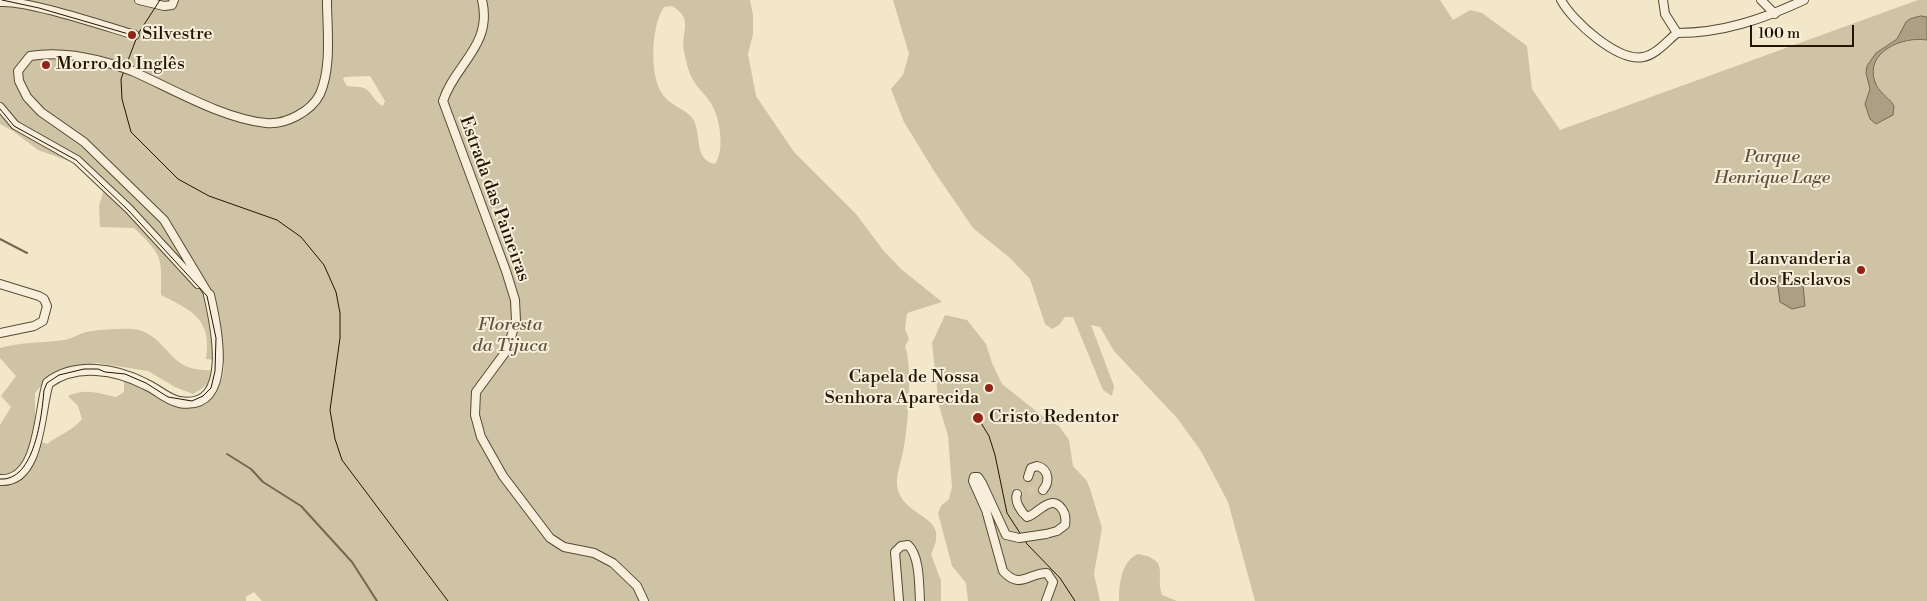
<!DOCTYPE html>
<meta charset="utf-8">
<style>
body{margin:0}
#map{position:relative;width:1927px;height:601px;overflow:hidden;background:#f2e7c8;font-family:"Libre Bodoni",serif}
canvas{display:block}
.scale{position:absolute;left:1750px;top:25px;width:104px;height:22px;box-sizing:border-box;border:2px solid #251500;border-top:0;padding-left:6px;font-size:15px;line-height:18px;white-space:nowrap;color:#251500;-webkit-text-stroke:4px #f7efdb;paint-order:stroke}
</style>
<div id="map">
<canvas width="1927" height="601"></canvas>
<div class="scale">100 m</div>
</div>
<script>
const ctx = document.querySelector('canvas').getContext('2d');
ctx.lineJoin = 'round';
function fill(path, color) { ctx.fillStyle = color; ctx.fill(path, 'evenodd'); }
function stroke(path, color, width, dash) { ctx.strokeStyle = color; ctx.lineWidth = width; ctx.lineCap = dash ? 'butt' : 'round'; ctx.setLineDash(dash || []); ctx.stroke(path); }
function label(font, color, halo, rows, align = 'center') {
  ctx.font = font + ' "Libre Bodoni",serif'; ctx.lineWidth = 4; ctx.setLineDash([]); ctx.textBaseline = 'middle'; ctx.strokeStyle = halo; ctx.fillStyle = color; for (const [text, x, y, turn = 0] of rows) {
    ctx.save(); ctx.translate(x, y); ctx.rotate((+turn || 0) * Math.PI / 180); ctx.textAlign = isNaN(turn) ? turn : align; if (halo) ctx.strokeText(text, 0, 0); ctx.fillText(text, 0, 0); ctx.restore();
  }
}
const green = new Path2D(`
 M 5,0 L 750,0 L 753,15 L 753,34 L 748,54 L 756,96 L 794,152 L 856,214 L 883,250 L 901,269 L 942,302 L 910,312 L 907,314 L 905,329 L 909,339 L 905,346 C 913,367 908,427 903,452 C 901,462 896,475 897,485 C 902,521 953,512 931,554 L 941,581 L 941,601 L 262,601 L 254,592 L 246,597 L 246,601 L 0,601 L 0,425 L 11,407 L 1,396 L 16,376 L 0,358 L 0,348 C 21,342 42,343 64,340 C 72,339 78,334 86,332 C 94,330 130,327 139,330 C 171,340 168,373 212,370 C 211,384 205,387 193,394 L 175,387 L 148,371 L 97,363 L 80,366 L 46,380 L 35,393 L 35,440 L 47,444 C 59,435 72,431 82,419 L 78,406 L 68,396 C 85,388 98,393 116,397 L 124,392 L 124,377 L 198,402 C 217,393 225,382 224,361 L 206,359 C 212,319 193,311 161,295 C 162,256 162,255 134,228 L 100,227 L 99,206 L 104,189 L 80,165 L 38,150 L 13,131 L 0,124 L 0,1 ZM 672,6 C 695,19 680,33 684,51 C 686,61 688,71 693,80 C 698,89 707,96 712,105 C 720,119 725,150 715,164 C 693,160 702,133 693,119 C 686,109 671,106 663,95 C 649,77 651,25 664,7 ZM 370,76 L 385,101 L 383,106 C 374,102 373,93 364,88 C 359,86 353,87 347,86 L 343,79 L 345,77 Z
 M 893,0 L 1440,0 L 1453,20 L 1470,10 L 1482,13 L 1527,46 L 1532,89 L 1560,130 L 1918,0 L 1927,0 L 1927,17 L 1921,16 L 1897,39 L 1876,53 L 1867,66 L 1866,73 L 1871,89 L 1865,104 L 1890,99 C 1886,96 1879,91 1876,86 C 1859,54 1902,37 1927,40 L 1927,601 L 1255,601 L 1228,502 L 1201,451 L 1177,418 L 1114,351 L 1100,327 L 1091,325 L 1114,386 L 1112,396 L 1103,390 L 1073,317 L 1065,317 L 1059,325 L 1052,329 L 1045,324 L 1030,279 L 1010,258 L 973,228 L 934,171 L 904,122 L 891,89 L 903,75 L 909,54 ZM 1788,277 L 1793,281 L 1803,284 L 1804,302 Z
 M 945,315 L 967,320 L 986,344 L 992,363 L 1002,384 L 1046,419 L 1059,426 L 1069,440 L 1073,466 L 1087,481 L 1090,489 L 1102,528 L 1094,574 L 1100,601 L 968,601 L 966,583 L 952,566 L 938,513 L 941,506 L 949,499 L 952,487 L 948,436 L 939,406 L 932,343 Z
 M 1138,554 C 1171,560 1155,574 1162,595 L 1177,601 L 1119,601 C 1119,585 1121,561 1138,554 Z`);
const water = new Path2D(`
 M 1921,16 L 1927,17 L 1927,40 C 1903,36 1864,52 1875,82 C 1878,92 1889,97 1894,106 L 1893,115 L 1876,124 L 1870,119 L 1865,104 L 1870,89 L 1866,73 L 1867,66 L 1876,53 L 1897,39 L 1906,22 L 1910,19 Z
 M 1780,276 L 1803,284 L 1805,306 L 1792,309 L 1780,302 L 1777,280 Z`);
const stream = new Path2D(`
 M 0,239 L 27,253
 M 227,454 L 251,469 L 263,482 L 301,506 L 352,562 L 377,601`);
const minorTunnel = new Path2D(`
 M 1017,494 L 1020,491 L 1043,490`);
const minor = new Path2D(`
 M 139,0 L 164,6 L 172,5 L 174,0
 M 482,0 C 493,45 455,64 443,101 L 506,271 L 515,300 L 516,321 L 507,350 L 476,392 L 475,415 L 481,437 L 503,476 L 550,538 L 564,547 L 594,553 L 613,563 L 637,586 L 644,601
 M 1561,0 C 1572,21 1618,62 1643,57 C 1656,55 1667,41 1677,33
 M 1663,0 L 1665,14 L 1677,33 C 1723,33 1763,19 1804,0
 M 1761,0 L 1775,14
 M 0,2 C 28,0 104,26 135,35
 M 118,66 C 89,57 60,51 30,56 L 18,71 L 19,81 L 27,97 L 41,112 L 84,142 L 164,220 L 209,295
 M 132,71 C 171,88 223,119 266,123 C 285,125 311,112 320,94 C 332,67 327,29 327,0
 M 0,107 L 15,125 L 77,160 L 129,209 L 198,284
 M 0,284 L 39,296 L 44,299 L 47,306 L 43,321 L 34,326 L 0,333
 M 1028,477 L 1031,468 L 1037,466 C 1049,469 1050,482 1043,490
 M 1017,494 C 1014,501 1021,512 1027,517 C 1038,514 1051,493 1062,509 C 1066,514 1066,519 1065,525 L 1057,531 L 1046,534
 M 1019,538 L 1006,535 L 982,483 L 978,477 L 974,477 L 973,481 L 986,510 L 1003,571 C 1020,590 1028,573 1047,573 L 1053,582 L 1046,601
 M 899,601 L 895,552 L 901,546 L 908,545 C 920,556 919,585 920,601`);
const tertiary = new Path2D(`
 M 0,480 C 41,483 39,408 48,383 C 76,362 116,369 145,384 C 157,389 166,399 179,402 C 235,412 216,325 209,295`);
const tram = new Path2D(`
 M 2,0 L 39,8 L 132,35
 M 160,0 L 138,34 L 121,79 L 122,99 L 131,132 L 178,179 L 209,196 L 277,220 L 301,237 L 324,265 L 336,292 L 340,313 L 340,338 L 330,410 L 335,439 L 342,460 L 448,601
 M 0,109 L 14,126 L 76,160 L 129,211 L 207,296 L 216,338 L 215,371 L 211,388 L 203,396 L 192,401 L 168,397 L 146,383 L 125,374 L 105,372 L 98,369 L 84,369 L 59,375 L 47,383 L 44,390 C 42,414 35,482 0,479
 M 978,418 L 989,436 L 995,455 L 1007,513 L 1027,544 L 1060,578 L 1075,601`);
const minorBridge = new Path2D(`
 M 118,66 L 132,71
 M 1019,538 L 1046,534`);
const markers = [
 [132,35,5,"#8f2418"],
 [46,65,5,"#8f2418"],
 [1861,270,5,"#8f2418"],
 [989,388,5,"#8f2418"],
 [978,418,6,"#8f2418"]
];
const poiNames = [
 ["Silvestre",142,35],
 ["Morro do Inglês",56,65],
 ["Lanvanderia",1851,260,"right"],
 ["dos Esclavos",1851,281,"right"],
 ["Capela de Nossa",979,378,"right"],
 ["Senhora Aparecida",979,399,"right"],
 ["Cristo Redentor",989,418]
];
const parkNames = [
 ["Parque",1772,158],
 ["Henrique Lage",1772,179],
 ["Floresta",510,326],
 ["da Tijuca",510,347]
];
const streetNames = [
 ["Estrada das Paineiras",494,199,70]
];
fill(green, '#cfc3a6');
fill(water, '#aca084');
stroke(water, '#76684f', 1);
stroke(stream, '#76684f', 2);
stroke(minorTunnel, '#d3c8aa', 8, [8, 4]);
stroke(minor, '#584a32', 10);
stroke(tertiary, '#584a32', 12);
stroke(minor, '#f7efdb', 8);
stroke(tertiary, '#f7efdb', 10);
stroke(tram, '#251500', 1);
stroke(minorBridge, '#584a32', 10, []);
stroke(minorBridge, '#f7efdb', 8);
for (const [x, y, r, color] of markers) { const dot = new Path2D(); dot.arc(x, y, r, 0, 2 * Math.PI); ctx.fillStyle = color; ctx.fill(dot); stroke(dot, '#f7efdb', 2); }
label('18px', '#251500', '#f7efdb', poiNames, 'left');
label('italic 18px', '#60523a', '#f7efdb', parkNames);
label('18px', '#251500', '#f7efdb', streetNames);
</script>
